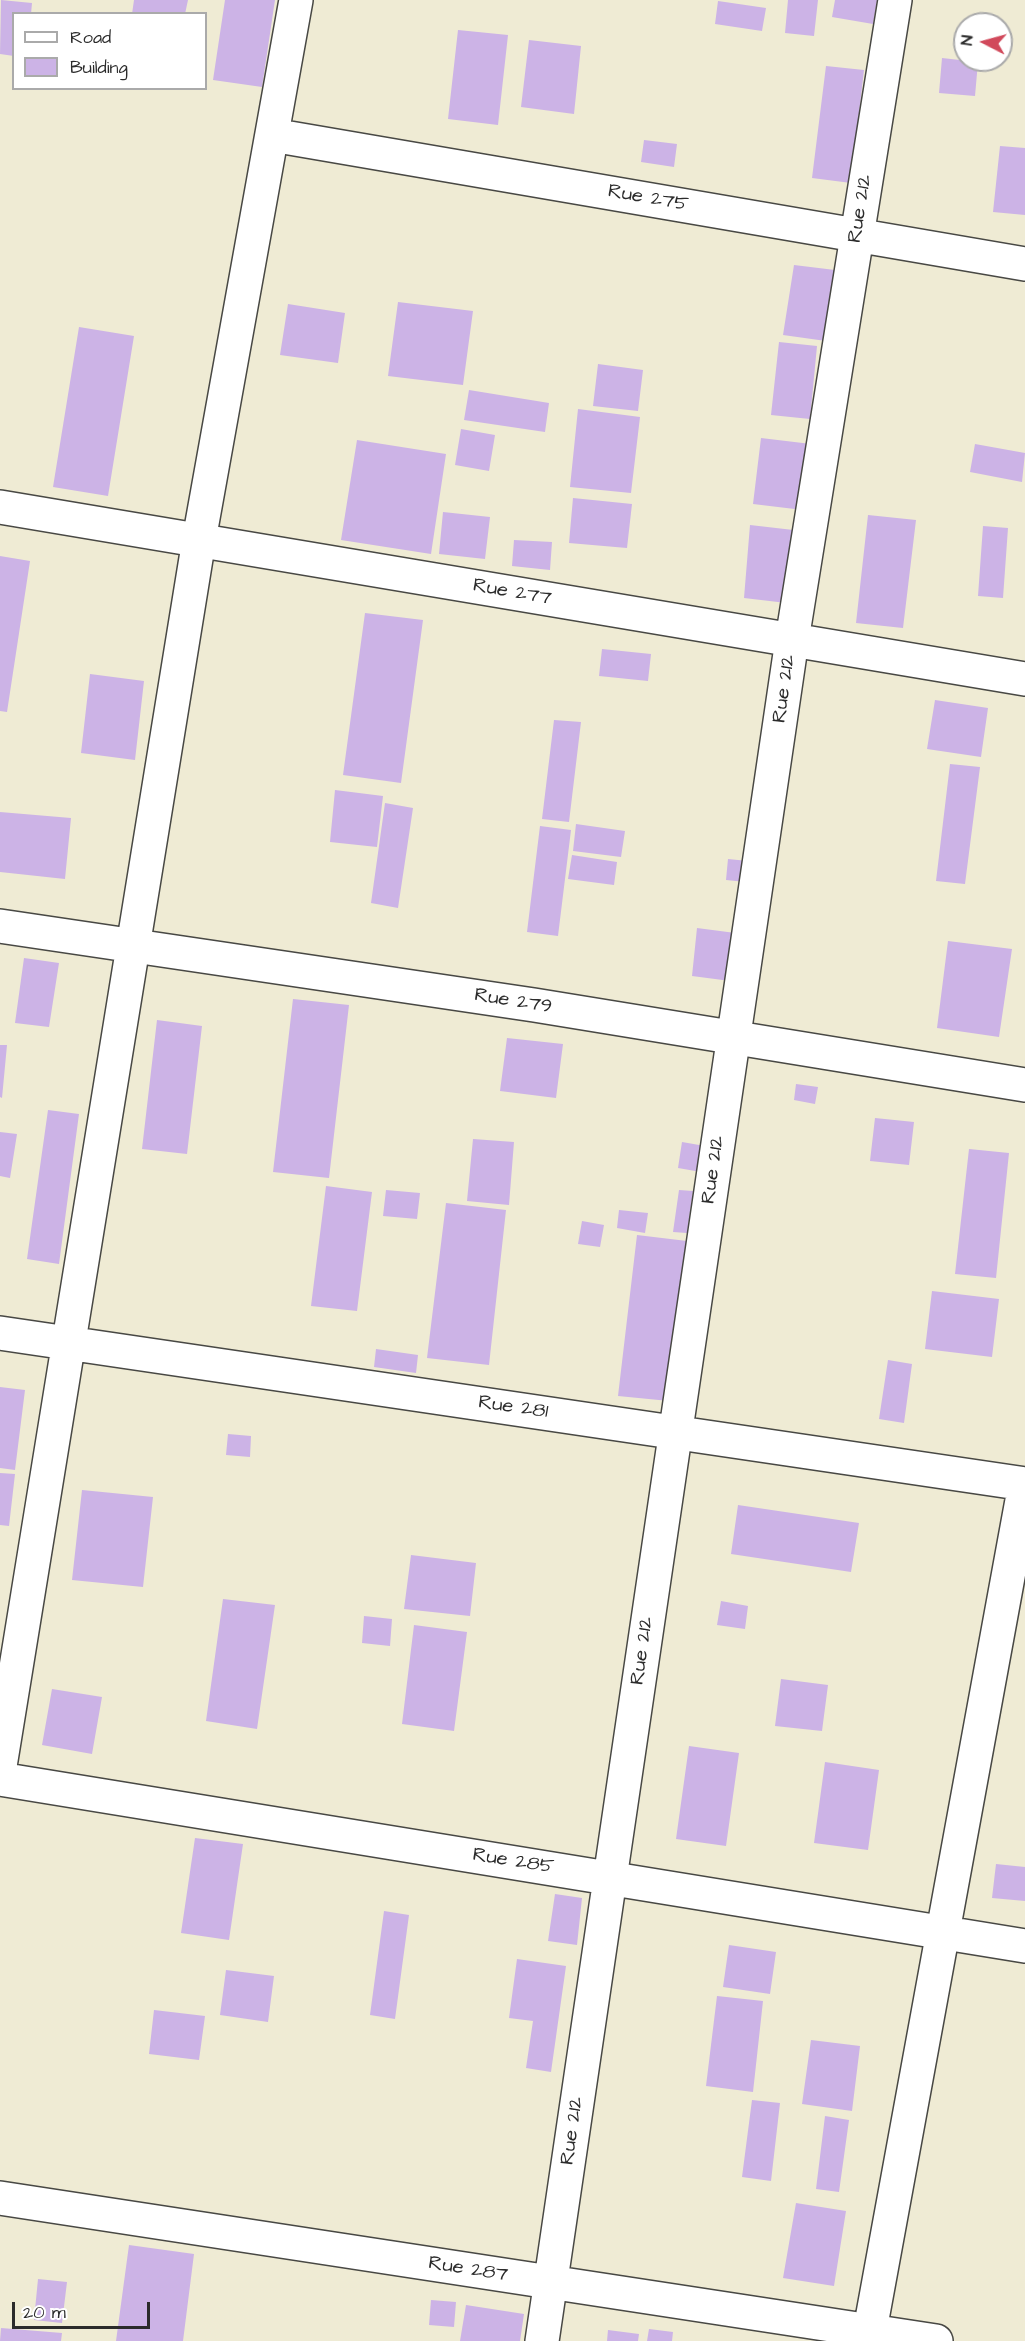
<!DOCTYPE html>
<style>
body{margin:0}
#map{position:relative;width:1025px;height:2341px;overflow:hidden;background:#efebd4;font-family:"Architects Daughter",sans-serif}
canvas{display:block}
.legend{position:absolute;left:12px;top:12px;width:195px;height:78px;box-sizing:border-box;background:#fff;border:2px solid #aaa;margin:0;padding:8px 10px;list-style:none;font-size:18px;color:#2b2b2b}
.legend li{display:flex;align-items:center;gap:12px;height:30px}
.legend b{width:30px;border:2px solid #aaa}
.north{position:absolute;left:953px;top:12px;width:60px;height:60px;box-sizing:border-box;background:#fff;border:2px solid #aaa;border-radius:50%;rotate:276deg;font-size:16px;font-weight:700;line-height:24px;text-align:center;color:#2b2b2b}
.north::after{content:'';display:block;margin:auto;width:21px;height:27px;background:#d1495b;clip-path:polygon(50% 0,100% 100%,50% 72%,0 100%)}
.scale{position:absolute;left:12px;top:2302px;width:138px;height:27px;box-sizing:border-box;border:3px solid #2b2b2b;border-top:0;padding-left:8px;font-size:18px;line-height:21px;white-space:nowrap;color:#2b2b2b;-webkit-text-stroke:4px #fff;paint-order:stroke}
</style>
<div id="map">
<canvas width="1025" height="2341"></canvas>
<ul class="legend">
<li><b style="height:8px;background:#fff"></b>Road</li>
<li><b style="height:16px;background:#ccb3e6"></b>Building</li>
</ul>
<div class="north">N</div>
<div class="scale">20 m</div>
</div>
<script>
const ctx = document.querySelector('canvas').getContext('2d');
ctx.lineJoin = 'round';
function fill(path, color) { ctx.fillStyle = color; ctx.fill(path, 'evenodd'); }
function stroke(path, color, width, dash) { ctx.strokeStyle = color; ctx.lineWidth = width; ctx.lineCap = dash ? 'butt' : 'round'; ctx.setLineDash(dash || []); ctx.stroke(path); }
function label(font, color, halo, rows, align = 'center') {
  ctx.font = font + ' "Architects Daughter",sans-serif'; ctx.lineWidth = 4.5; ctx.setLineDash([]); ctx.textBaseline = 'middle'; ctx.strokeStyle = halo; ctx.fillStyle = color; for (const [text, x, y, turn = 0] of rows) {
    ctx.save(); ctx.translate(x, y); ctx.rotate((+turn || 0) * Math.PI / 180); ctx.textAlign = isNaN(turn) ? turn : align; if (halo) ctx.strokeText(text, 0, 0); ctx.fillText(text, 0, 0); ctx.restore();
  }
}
const building = new Path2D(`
 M 1,0 L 32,3 L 31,14 L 14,14 L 14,56 L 0,54 Z
 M 134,0 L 188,0 L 185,14 L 132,14 Z
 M 225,0 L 275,0 L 262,87 L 213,80 Z
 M 788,0 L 818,0 L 814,36 L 785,33 Z
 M 835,0 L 877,0 L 873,24 L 832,17 Z
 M 718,1 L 766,8 L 762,31 L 715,24 Z
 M 458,30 L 508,35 L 498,125 L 448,119 Z
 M 529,40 L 581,46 L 574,114 L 521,107 Z
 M 942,58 L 978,62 L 975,96 L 939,93 Z
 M 826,66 L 864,70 L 851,183 L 812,178 Z
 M 644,140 L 677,144 L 674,167 L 641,162 Z
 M 1000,146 L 1025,148 L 1025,215 L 993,212 Z
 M 794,265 L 835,270 L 826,341 L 783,335 Z
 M 398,302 L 473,311 L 463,385 L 388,376 Z
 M 288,304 L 345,313 L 338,363 L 280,355 Z
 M 79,327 L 134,336 L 108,496 L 53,487 Z
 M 779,342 L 817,346 L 810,419 L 771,415 Z
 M 598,364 L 643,370 L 638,411 L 593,406 Z
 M 469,390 L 549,403 L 545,432 L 464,420 Z
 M 578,409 L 640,417 L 631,493 L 570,487 Z
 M 461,429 L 495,435 L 489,471 L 455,465 Z
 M 761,438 L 811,444 L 803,510 L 753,504 Z
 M 357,440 L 446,454 L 431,554 L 341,540 Z
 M 975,444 L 1025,453 L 1022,482 L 970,472 Z
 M 573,498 L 632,504 L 627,548 L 569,543 Z
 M 443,512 L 490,517 L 485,559 L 439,554 Z
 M 868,515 L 916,520 L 903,628 L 856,623 Z
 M 750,525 L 802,531 L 795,604 L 744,598 Z
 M 983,526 L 1008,528 L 1003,598 L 978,596 Z
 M 514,540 L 552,542 L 550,570 L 512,566 Z
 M 0,556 L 30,561 L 7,712 L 0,711 Z
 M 365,613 L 423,620 L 401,783 L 343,775 Z
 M 602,649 L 651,654 L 648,681 L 599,676 Z
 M 90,674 L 144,681 L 135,760 L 81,753 Z
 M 935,700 L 988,708 L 981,757 L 927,749 Z
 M 554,720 L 581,722 L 569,822 L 542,819 Z
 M 950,764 L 980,767 L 965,884 L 936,881 Z
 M 335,790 L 383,796 L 377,847 L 330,842 Z
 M 385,803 L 413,808 L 398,908 L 371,903 Z
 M 0,812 L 71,818 L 65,879 L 0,872 Z
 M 576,824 L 625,831 L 621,857 L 573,851 Z
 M 540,826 L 571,830 L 558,936 L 527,932 Z
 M 572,855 L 617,862 L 614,885 L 568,879 Z
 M 728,859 L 758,862 L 756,883 L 726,880 Z
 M 697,928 L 743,934 L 738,982 L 692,976 Z
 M 948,941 L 1012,949 L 999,1037 L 937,1028 Z
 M 24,958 L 59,963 L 49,1027 L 15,1023 Z
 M 293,999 L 349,1005 L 329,1178 L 273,1172 Z
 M 157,1020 L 202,1026 L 187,1154 L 142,1149 Z
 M 507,1038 L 563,1044 L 556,1098 L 500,1091 Z
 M 0,1045 L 7,1045 L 2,1098 L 0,1097 Z
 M 796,1084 L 818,1087 L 815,1104 L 794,1100 Z
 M 48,1110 L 79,1114 L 59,1264 L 27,1259 Z
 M 875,1118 L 914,1122 L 909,1165 L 870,1161 Z
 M 0,1132 L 17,1134 L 10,1178 L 0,1176 Z
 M 473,1139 L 514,1142 L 509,1205 L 467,1201 Z
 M 682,1142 L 705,1146 L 701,1172 L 678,1168 Z
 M 969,1149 L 1009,1153 L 996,1278 L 955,1274 Z
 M 326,1186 L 372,1192 L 357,1311 L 311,1306 Z
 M 386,1190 L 420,1193 L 417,1219 L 383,1216 Z
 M 679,1190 L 693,1191 L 687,1233 L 673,1232 Z
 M 446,1203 L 506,1210 L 489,1365 L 427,1358 Z
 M 619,1210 L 648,1213 L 645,1233 L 617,1228 Z
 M 582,1221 L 604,1225 L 600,1247 L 578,1244 Z
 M 637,1235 L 687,1241 L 669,1401 L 618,1396 Z
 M 932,1291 L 999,1299 L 992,1357 L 925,1349 Z
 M 376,1349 L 418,1355 L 416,1373 L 374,1367 Z
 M 888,1360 L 912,1364 L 904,1423 L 879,1419 Z
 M 0,1387 L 25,1390 L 15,1470 L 0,1468 Z
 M 228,1434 L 251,1436 L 250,1457 L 226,1455 Z
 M 0,1473 L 15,1474 L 9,1526 L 0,1525 Z
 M 82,1490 L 153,1497 L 143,1587 L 72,1580 Z
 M 738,1505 L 859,1523 L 851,1572 L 731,1554 Z
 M 411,1555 L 476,1563 L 470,1616 L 404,1609 Z
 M 223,1599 L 275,1605 L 257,1729 L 206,1721 Z
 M 721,1601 L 748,1606 L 745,1629 L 717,1625 Z
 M 364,1616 L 392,1619 L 390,1646 L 362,1643 Z
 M 414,1625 L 467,1632 L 454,1731 L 402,1724 Z
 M 781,1679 L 828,1685 L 822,1731 L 775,1726 Z
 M 52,1689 L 102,1697 L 92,1754 L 42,1745 Z
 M 689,1746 L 739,1753 L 726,1846 L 676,1839 Z
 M 825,1762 L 879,1770 L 868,1850 L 814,1843 Z
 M 195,1838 L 243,1844 L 229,1940 L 181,1933 Z
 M 996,1864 L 1025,1867 L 1025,1901 L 992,1898 Z
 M 555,1894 L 582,1898 L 577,1945 L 548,1941 Z
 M 384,1911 L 409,1915 L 395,2019 L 370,2015 Z
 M 729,1945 L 776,1952 L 770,1994 L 723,1987 Z
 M 517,1959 L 566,1966 L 551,2072 L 526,2068 L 533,2021 L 509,2018 Z
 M 226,1970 L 274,1976 L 268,2022 L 220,2015 Z
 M 717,1996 L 763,2001 L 753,2092 L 706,2086 Z
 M 154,2010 L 205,2016 L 199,2060 L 149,2054 Z
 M 811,2040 L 860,2046 L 852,2111 L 802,2104 Z
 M 752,2100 L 780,2103 L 771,2181 L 742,2177 Z
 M 825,2116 L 849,2120 L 839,2192 L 816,2189 Z
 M 796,2203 L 846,2211 L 834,2286 L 783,2278 Z
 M 129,2245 L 194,2254 L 183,2341 L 116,2341 Z
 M 38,2279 L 67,2282 L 62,2323 L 34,2320 Z
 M 431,2300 L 456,2302 L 454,2327 L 429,2325 Z
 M 466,2305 L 524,2314 L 520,2341 L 460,2341 Z
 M 1,2328 L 62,2333 L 61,2341 L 0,2341 Z
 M 649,2329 L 673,2332 L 672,2341 L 647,2341 Z
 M 608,2330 L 639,2334 L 638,2341 L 607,2341 Z`);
const street = new Path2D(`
 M 272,135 L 1025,264
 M 0,507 L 1025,679
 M 0,926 L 534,1005 L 1025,1085
 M 0,1333 L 1025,1484
 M 0,1766 L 199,540 L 296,0
 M 0,1779 L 1025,1946
 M 0,2198 L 936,2341
 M 542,2341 L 792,640 L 895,0
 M 868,2341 L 1025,1484`);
const streetNames = [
 ["Rue 275",648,199,10],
 ["Rue 212",861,209,-81],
 ["Rue 277",512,593,10],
 ["Rue 212",785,689,-82],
 ["Rue 279",513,1002,9],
 ["Rue 212",714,1170,-82],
 ["Rue 281",513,1408,8],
 ["Rue 212",643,1651,-82],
 ["Rue 285",513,1862,9],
 ["Rue 212",573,2131,-82],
 ["Rue 287",468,2270,9]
];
fill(building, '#ccb3e6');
stroke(street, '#484844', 36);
stroke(street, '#fff', 33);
label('20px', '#2b2b2b', '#fff', streetNames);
</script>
